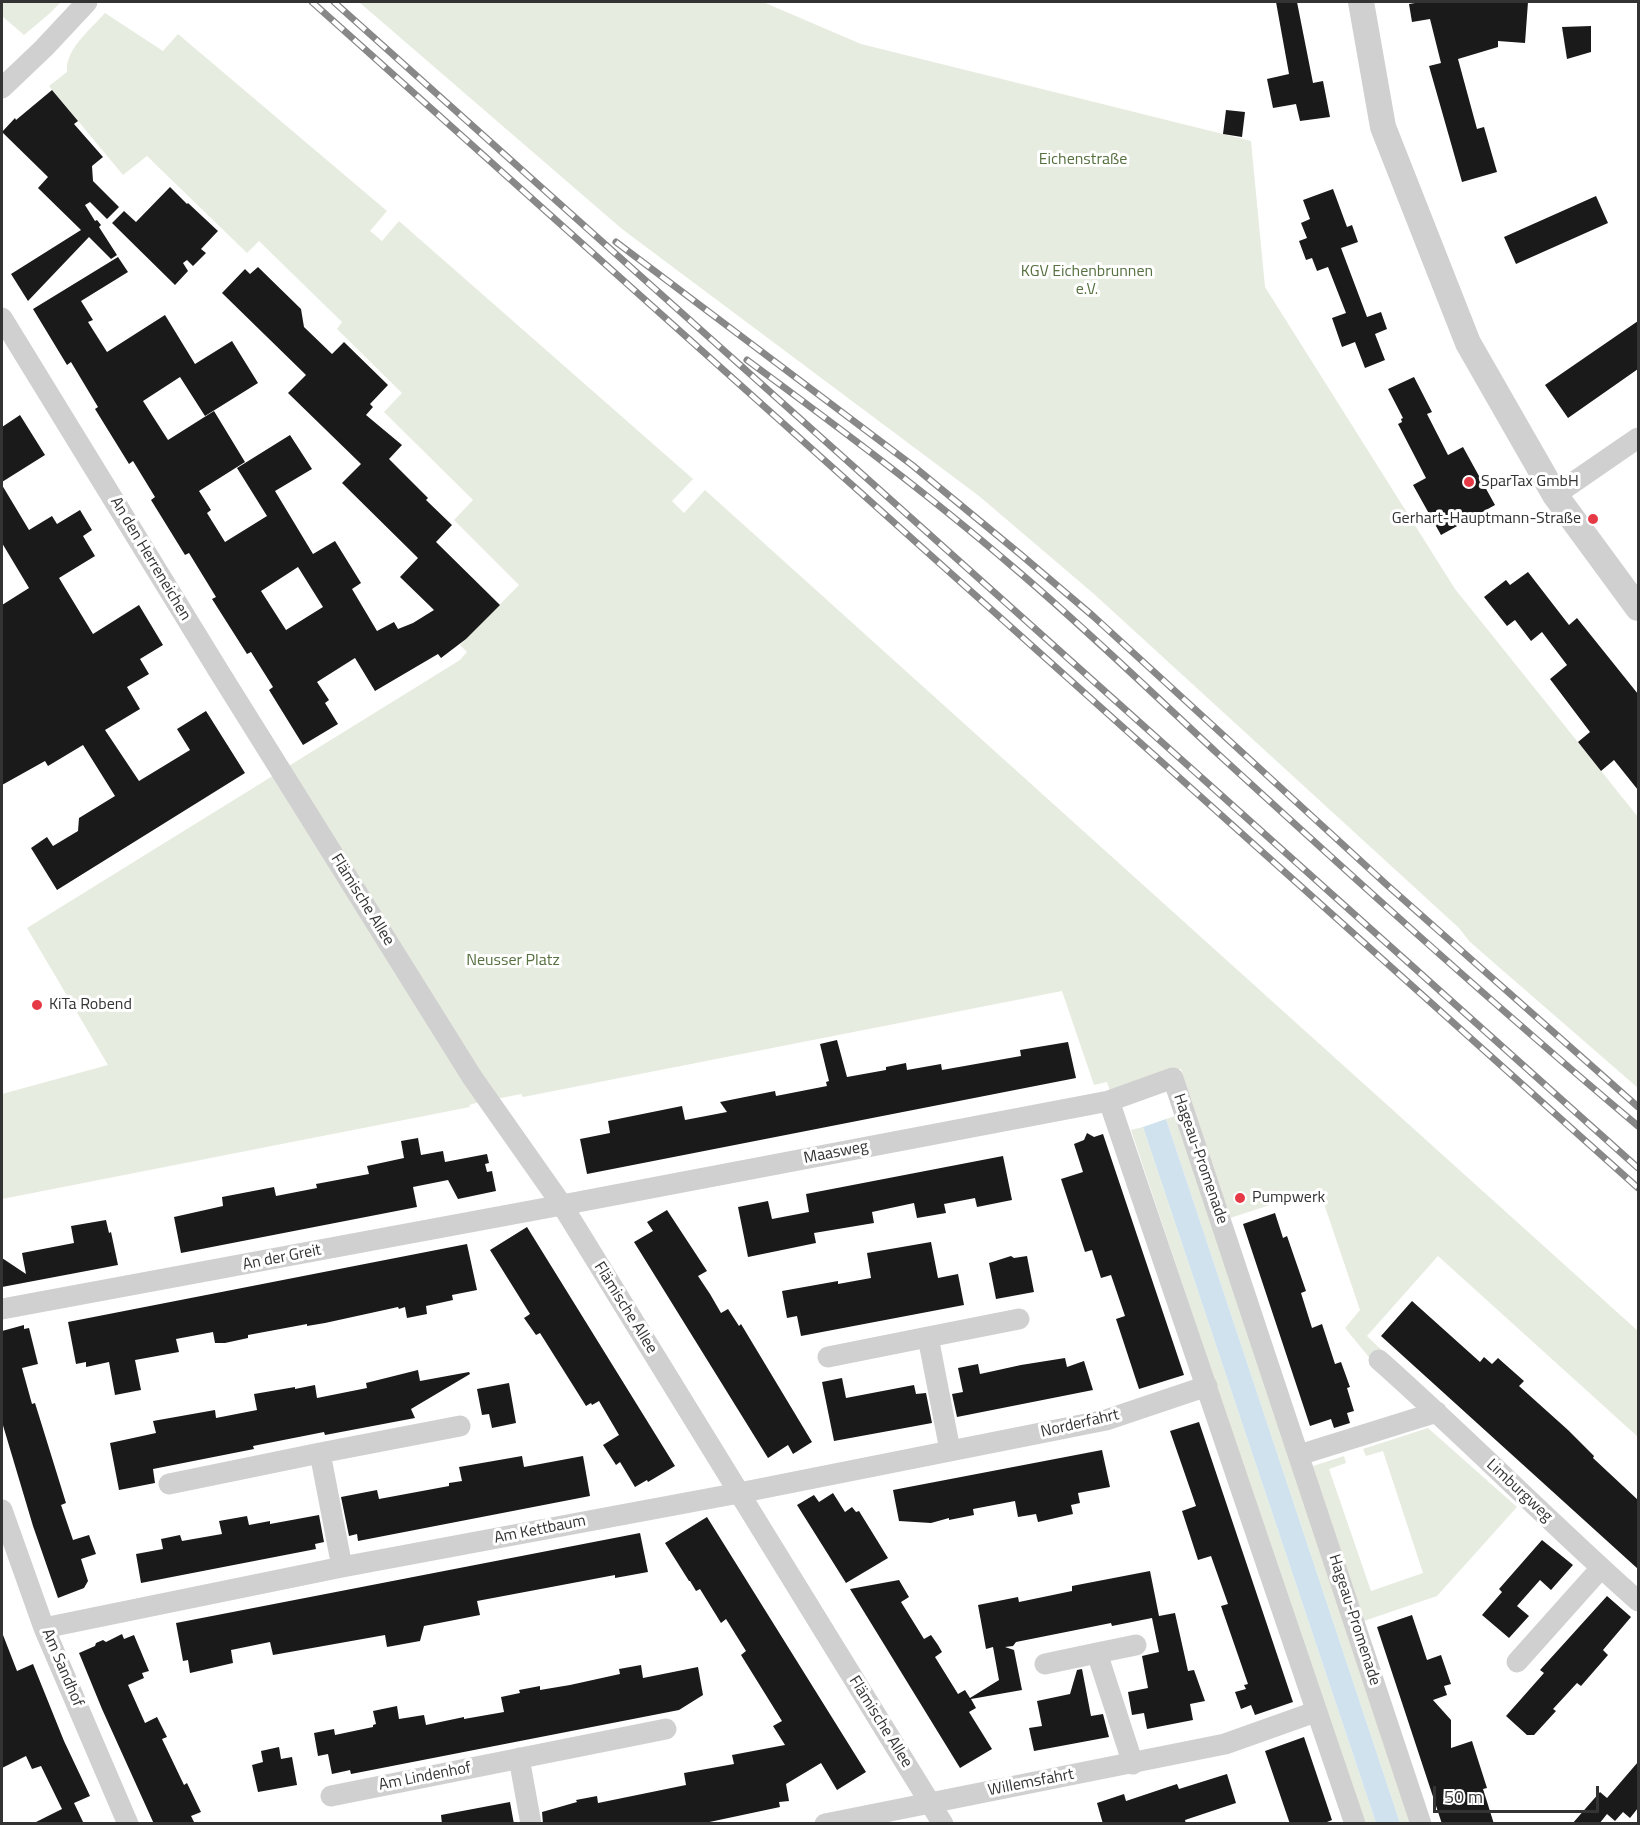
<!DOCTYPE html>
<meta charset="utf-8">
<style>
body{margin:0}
#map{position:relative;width:1640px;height:1825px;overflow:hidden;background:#fff;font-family:"Titillium Web",sans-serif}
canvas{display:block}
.frame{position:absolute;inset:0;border:3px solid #333;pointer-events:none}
.scale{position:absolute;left:1433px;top:1786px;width:166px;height:27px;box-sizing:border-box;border:3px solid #333;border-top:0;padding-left:8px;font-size:18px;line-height:21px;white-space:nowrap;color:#333;-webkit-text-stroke:4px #fff;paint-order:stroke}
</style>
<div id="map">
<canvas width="1640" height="1825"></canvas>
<div class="frame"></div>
<div class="scale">50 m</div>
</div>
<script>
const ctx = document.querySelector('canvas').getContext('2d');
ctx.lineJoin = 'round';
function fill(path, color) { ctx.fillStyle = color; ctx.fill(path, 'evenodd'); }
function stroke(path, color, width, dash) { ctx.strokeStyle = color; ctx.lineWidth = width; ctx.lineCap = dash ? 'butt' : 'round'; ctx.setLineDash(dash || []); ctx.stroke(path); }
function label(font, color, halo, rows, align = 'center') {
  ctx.font = font + ' "Titillium Web",sans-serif'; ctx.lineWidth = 6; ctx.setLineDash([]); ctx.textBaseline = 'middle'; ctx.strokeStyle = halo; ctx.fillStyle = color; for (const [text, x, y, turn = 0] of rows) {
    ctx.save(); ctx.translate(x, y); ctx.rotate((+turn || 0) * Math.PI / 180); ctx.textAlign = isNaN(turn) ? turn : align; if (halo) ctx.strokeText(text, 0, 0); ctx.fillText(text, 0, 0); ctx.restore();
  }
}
const green = new Path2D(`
 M 2,2 L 61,2 L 49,14 L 24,35 L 2,16 Z
 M 359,2 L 763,2 L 861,44 L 1251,141 L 1265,287 L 1455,589 L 1638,817 L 1638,1088 L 1470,942 L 1459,928 L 1094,594 L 979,496 L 622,229 Z
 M 105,13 L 163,51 L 178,34 L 387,211 L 370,231 L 382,241 L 399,221 L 693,479 L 672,501 L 684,513 L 705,490 L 1638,1331 L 1638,1437 L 1438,1256 L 1367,1336 L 1387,1355 L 1377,1367 L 1345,1328 L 1360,1310 L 1319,1189 L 1230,1218 L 1181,1069 L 1110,1091 L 1107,1082 L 1094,1085 L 1062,991 L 523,1097 L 521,1094 L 476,1103 L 469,1105 L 470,1107 L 2,1199 L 2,1094 L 108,1065 L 27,928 L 460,660 L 467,652 L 460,645 L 519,585 L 454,520 L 473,500 L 384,412 L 402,393 L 337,329 L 342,322 L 259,241 L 247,253 L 147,156 L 123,175 L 49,86 L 67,72 C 65,49 91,29 105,13 Z
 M 1178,1115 L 1414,1823 L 1400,1823 L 1166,1119 Z
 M 1143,1127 L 1376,1823 L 1362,1823 L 1131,1130 Z
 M 1428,1428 L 1517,1507 L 1437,1596 L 1364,1621 L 1313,1466 L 1344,1456 L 1346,1463 L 1329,1469 L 1371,1591 L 1423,1573 L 1383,1451 L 1366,1456 L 1363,1449 Z`);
const water = new Path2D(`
 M 1166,1119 L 1400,1823 L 1376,1823 L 1143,1127 Z`);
const building = new Path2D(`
 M 1276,2 L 1297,2 L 1313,83 L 1323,81 L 1330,117 L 1300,121 L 1296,104 L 1273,108 L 1267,79 L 1289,74 Z
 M 1421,2 L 1528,2 L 1525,43 L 1498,41 L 1498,47 L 1458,59 L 1477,129 L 1484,127 L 1497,172 L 1462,182 L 1429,66 L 1441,63 L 1430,19 L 1412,22 L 1409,4 Z
 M 1591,26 L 1591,52 L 1567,59 L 1562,27 Z
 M 52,90 L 78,121 L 74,124 L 103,157 L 92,166 L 93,181 L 119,207 L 107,219 L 90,202 L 85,205 L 95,221 L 97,220 L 101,225 L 99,227 L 117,255 L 111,259 L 89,237 L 28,301 L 11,274 L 81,230 L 38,188 L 48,177 L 2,132 L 15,118 L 16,120 Z
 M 1226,110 L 1245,112 L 1242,137 L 1223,134 Z
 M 170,187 L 187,204 L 188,203 L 218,231 L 201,249 L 206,253 L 193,266 L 187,260 L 183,263 L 188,271 L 175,285 L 112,223 L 124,211 L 136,222 Z
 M 1333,189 L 1347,227 L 1352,225 L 1358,242 L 1341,248 L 1367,317 L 1381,312 L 1387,329 L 1375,334 L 1385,360 L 1365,368 L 1355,342 L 1342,347 L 1332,318 L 1346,313 L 1328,267 L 1317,271 L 1312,258 L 1306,260 L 1299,241 L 1307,238 L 1301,223 L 1310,219 L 1303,200 Z
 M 1596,196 L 1608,223 L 1516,264 L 1504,237 Z
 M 118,257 L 128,272 L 81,301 L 93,320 L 88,322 L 107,352 L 165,315 L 195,364 L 232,341 L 258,383 L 205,416 L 180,377 L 143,401 L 168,440 L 214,411 L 245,462 L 199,491 L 211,510 L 207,513 L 225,542 L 267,516 L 237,468 L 290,435 L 312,469 L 275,491 L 313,554 L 335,541 L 361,583 L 352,589 L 377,631 L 394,622 L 398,629 L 413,623 L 434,610 L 400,577 L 418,558 L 342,483 L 361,464 L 288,393 L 306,375 L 222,293 L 245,269 L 250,274 L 258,267 L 301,309 L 304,327 L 332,354 L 344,342 L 388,385 L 370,404 L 373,407 L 366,415 L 402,445 L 389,459 L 428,498 L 426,500 L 452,525 L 436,542 L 500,605 L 466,639 L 441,658 L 438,654 L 375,691 L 355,658 L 317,682 L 329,700 L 325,703 L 338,724 L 303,745 L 269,690 L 273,687 L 251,652 L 247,654 L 212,599 L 216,597 L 189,553 L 185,555 L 151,500 L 155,497 L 133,461 L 129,464 L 95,409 L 98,407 L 71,362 L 67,365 L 33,309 ZM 298,567 L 323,607 L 286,630 L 261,591 Z
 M 1638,321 L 1638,369 L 1568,418 L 1545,385 Z
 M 1414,377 L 1432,412 L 1427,414 L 1448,455 L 1463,447 L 1495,505 L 1441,535 L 1413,485 L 1426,478 L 1398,424 L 1402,422 L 1401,419 L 1403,418 L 1388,389 Z
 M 20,415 L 45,455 L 2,482 L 2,427 Z
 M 2,485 L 29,530 L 52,516 L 57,524 L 80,510 L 92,530 L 83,536 L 95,556 L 59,578 L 93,634 L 139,605 L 163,645 L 140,659 L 149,674 L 127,687 L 140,709 L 105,730 L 139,781 L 190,750 L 177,729 L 206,711 L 245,773 L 57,890 L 31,848 L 47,837 L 53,846 L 78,831 L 79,818 L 115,796 L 83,745 L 48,766 L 45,761 L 2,785 L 2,605 L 29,588 L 2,543 Z
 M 1528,572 L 1569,625 L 1577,618 L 1638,694 L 1638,790 L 1614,760 L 1601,771 L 1578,742 L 1590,732 L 1550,679 L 1567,665 L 1542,632 L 1531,641 L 1515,620 L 1507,626 L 1484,597 L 1506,580 L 1510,585 Z
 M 837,1040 L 847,1077 L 886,1070 L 886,1067 L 906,1063 L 907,1070 L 941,1064 L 942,1070 L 1021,1056 L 1020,1050 L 1068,1042 L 1076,1078 L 587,1174 L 580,1139 L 610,1133 L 608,1121 L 682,1106 L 685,1120 L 727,1112 L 720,1102 L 775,1091 L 776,1096 L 827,1086 L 826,1082 L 829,1081 L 820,1044 Z
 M 1087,1133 L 1094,1137 L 1103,1134 L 1184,1375 L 1139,1389 L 1116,1319 L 1125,1316 L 1111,1275 L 1101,1278 L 1092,1250 L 1085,1252 L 1061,1179 L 1083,1172 L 1074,1144 L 1084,1140 Z
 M 418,1138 L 421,1155 L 443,1151 L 445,1162 L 487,1154 L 489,1163 L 485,1164 L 487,1172 L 492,1171 L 496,1191 L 458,1199 L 448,1180 L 413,1187 L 417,1207 L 181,1253 L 174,1217 L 223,1206 L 222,1197 L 274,1187 L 276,1196 L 317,1188 L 316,1184 L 369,1174 L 367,1166 L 404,1158 L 401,1141 Z
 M 1003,1156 L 1012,1200 L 977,1207 L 975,1198 L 944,1204 L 946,1213 L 917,1218 L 914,1203 L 872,1212 L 874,1223 L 814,1233 L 816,1243 L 748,1257 L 738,1207 L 768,1201 L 772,1219 L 809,1212 L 806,1194 Z
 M 667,1210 L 707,1271 L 698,1276 L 710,1294 L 721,1313 L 728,1309 L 739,1326 L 741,1324 L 812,1442 L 793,1454 L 788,1445 L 768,1458 L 634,1242 L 653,1231 L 647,1222 Z
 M 1275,1213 L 1283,1238 L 1287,1236 L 1306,1291 L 1301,1293 L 1312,1328 L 1322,1324 L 1335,1364 L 1341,1362 L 1350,1387 L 1347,1388 L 1354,1411 L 1347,1413 L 1350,1423 L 1334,1428 L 1331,1419 L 1310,1426 L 1243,1224 Z
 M 106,1220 L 109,1233 L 111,1232 L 118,1265 L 2,1287 L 2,1258 L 26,1274 L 22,1253 L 74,1243 L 71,1226 Z
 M 527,1227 L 675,1466 L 648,1482 L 647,1480 L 635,1487 L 620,1462 L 616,1465 L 603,1445 L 619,1435 L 599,1401 L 592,1405 L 591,1403 L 586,1406 L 540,1333 L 536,1335 L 524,1318 L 530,1314 L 490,1250 Z
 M 931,1242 L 938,1278 L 958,1274 L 964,1305 L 801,1336 L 797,1316 L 787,1318 L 782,1291 L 838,1281 L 838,1284 L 871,1278 L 867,1253 Z
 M 467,1244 L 477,1290 L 452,1295 L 453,1300 L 426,1306 L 427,1314 L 407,1318 L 405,1307 L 399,1309 L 398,1307 L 325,1323 L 307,1326 L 307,1324 L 248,1335 L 248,1338 L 225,1343 L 215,1343 L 213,1332 L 176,1339 L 179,1352 L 135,1360 L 141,1390 L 115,1395 L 109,1362 L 86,1367 L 86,1362 L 76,1364 L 68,1322 Z
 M 1011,1256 L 1014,1258 L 1027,1256 L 1034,1292 L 996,1299 L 989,1263 Z
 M 1412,1301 L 1480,1362 L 1484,1357 L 1492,1364 L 1498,1358 L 1524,1381 L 1519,1386 L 1568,1430 L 1594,1456 L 1593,1458 L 1638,1500 L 1638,1569 L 1381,1336 Z
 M 24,1325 L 24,1329 L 29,1328 L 38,1364 L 22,1368 L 32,1404 L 35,1403 L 66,1503 L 61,1505 L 73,1540 L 89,1535 L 96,1554 L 81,1559 L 88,1581 L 84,1588 L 58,1598 L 33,1526 L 2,1422 L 2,1331 Z
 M 1065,1358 L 1067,1367 L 1084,1361 L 1093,1390 L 957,1417 L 952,1394 L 963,1392 L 958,1368 L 978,1364 L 980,1374 L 1021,1365 Z
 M 418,1370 L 420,1381 L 469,1372 L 470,1374 L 411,1409 L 415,1418 L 325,1435 L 324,1432 L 253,1446 L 254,1449 L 153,1469 L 155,1483 L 119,1490 L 110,1443 L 156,1433 L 153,1421 L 215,1410 L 216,1418 L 257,1410 L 254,1394 L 295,1387 L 295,1389 L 315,1385 L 317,1398 L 367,1388 L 366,1383 Z
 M 842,1378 L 846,1398 L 914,1385 L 916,1394 L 926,1393 L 932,1423 L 834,1441 L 822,1382 Z
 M 509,1383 L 516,1423 L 492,1428 L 489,1414 L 482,1415 L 477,1389 Z
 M 1199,1422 L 1293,1702 L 1255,1715 L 1251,1705 L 1241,1709 L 1235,1692 L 1246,1689 L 1244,1685 L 1248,1684 L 1221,1606 L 1228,1604 L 1211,1556 L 1198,1560 L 1182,1511 L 1196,1506 L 1170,1431 Z
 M 1102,1450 L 1110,1487 L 1078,1493 L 1080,1503 L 1071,1505 L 1073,1514 L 1038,1522 L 1036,1514 L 1018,1517 L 1015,1501 L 973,1509 L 974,1515 L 949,1520 L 949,1518 L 931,1523 L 899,1521 L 893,1490 Z
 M 522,1456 L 524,1467 L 583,1456 L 590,1496 L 358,1541 L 357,1534 L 349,1536 L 341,1497 L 377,1490 L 379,1499 L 449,1486 L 449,1483 L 462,1481 L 459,1467 Z
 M 833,1493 L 845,1512 L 852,1507 L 856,1512 L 859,1511 L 888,1558 L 846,1583 L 797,1505 L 814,1495 L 819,1502 Z
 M 319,1515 L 324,1542 L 315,1544 L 316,1549 L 141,1583 L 136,1554 L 163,1549 L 161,1539 L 180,1535 L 182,1541 L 222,1534 L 219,1521 L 247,1516 L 249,1525 L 270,1521 L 270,1524 Z
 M 707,1517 L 866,1772 L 837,1790 L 821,1763 L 786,1784 L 789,1801 L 779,1802 L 780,1807 L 700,1824 L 543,1824 L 542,1812 L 577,1802 L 576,1800 L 597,1796 L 598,1803 L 686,1785 L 684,1773 L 734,1764 L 732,1755 L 785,1745 L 773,1726 L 782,1721 L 741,1655 L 746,1651 L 726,1619 L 721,1623 L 700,1589 L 696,1591 L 690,1581 L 689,1581 L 665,1543 Z
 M 640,1533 L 648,1572 L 615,1578 L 615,1575 L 477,1601 L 480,1615 L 424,1626 L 420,1641 L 387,1647 L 385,1635 L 273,1655 L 270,1642 L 231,1650 L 233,1663 L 190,1673 L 188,1660 L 183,1661 L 176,1623 Z
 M 1542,1540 L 1573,1565 L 1551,1590 L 1540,1580 L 1517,1606 L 1529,1616 L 1509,1638 L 1482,1615 L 1502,1592 L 1499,1589 Z
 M 1150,1571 L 1159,1616 L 1175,1613 L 1188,1671 L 1194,1670 L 1205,1701 L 1190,1704 L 1193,1720 L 1147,1729 L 1144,1713 L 1132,1715 L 1128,1692 L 1148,1688 L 1142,1656 L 1159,1652 L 1152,1618 L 1112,1626 L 1111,1623 L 1016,1642 L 1013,1646 L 1005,1647 L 1014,1650 L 1022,1690 L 971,1699 L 976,1708 L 969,1712 L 992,1749 L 960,1768 L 850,1589 L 899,1580 L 909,1597 L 901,1602 L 924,1639 L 931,1635 L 938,1645 L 942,1652 L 935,1657 L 958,1694 L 965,1690 L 970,1698 L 999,1680 L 993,1647 L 986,1649 L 978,1605 L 1018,1597 L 1019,1602 L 1072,1591 L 1072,1586 Z
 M 1607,1596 L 1631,1617 L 1603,1650 L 1608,1655 L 1581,1686 L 1577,1683 L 1553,1709 L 1556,1711 L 1534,1735 L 1527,1735 L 1506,1716 L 1544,1673 L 1540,1670 Z
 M 1412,1615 L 1427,1660 L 1441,1655 L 1451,1684 L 1444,1686 L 1447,1695 L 1433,1700 L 1451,1720 L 1451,1748 L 1472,1741 L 1487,1788 L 1483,1789 L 1494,1824 L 1442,1824 L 1377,1627 Z
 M 122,1634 L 124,1639 L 134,1635 L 149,1671 L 142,1673 L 144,1678 L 128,1685 L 145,1723 L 157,1717 L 167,1737 L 162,1739 L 184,1785 L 187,1783 L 201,1812 L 191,1816 L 195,1824 L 154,1824 L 102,1709 L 79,1653 L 95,1646 L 96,1643 L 103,1640 L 106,1642 Z
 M 3,1635 L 17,1671 L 33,1664 L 64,1741 L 90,1796 L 74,1803 L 84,1824 L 32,1824 L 62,1809 L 41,1766 L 32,1769 L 26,1756 L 2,1768 L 2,1636 Z
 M 641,1665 L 643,1678 L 698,1667 L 703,1695 L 679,1710 L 351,1774 L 350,1770 L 332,1774 L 328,1754 L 318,1756 L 314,1733 L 334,1729 L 335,1735 L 373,1727 L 373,1725 L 376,1724 L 373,1711 L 397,1706 L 399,1719 L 424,1715 L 426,1725 L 464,1717 L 464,1719 L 504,1712 L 501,1697 L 520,1693 L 519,1690 L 540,1686 L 540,1690 L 570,1685 L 620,1674 L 619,1669 Z
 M 1082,1669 L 1091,1716 L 1103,1714 L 1109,1737 L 1034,1751 L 1029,1728 L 1042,1726 L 1037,1701 L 1070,1694 L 1077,1670 Z
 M 1304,1737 L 1332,1820 L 1322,1824 L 1290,1824 L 1265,1751 Z
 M 279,1747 L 281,1759 L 292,1757 L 297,1785 L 258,1792 L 252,1765 L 263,1762 L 261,1751 Z
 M 1638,1762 L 1638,1808 L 1630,1818 L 1623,1812 L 1615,1821 L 1607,1814 L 1599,1824 L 1572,1824 L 1600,1792 L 1607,1798 Z
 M 1227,1774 L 1236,1803 L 1185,1820 L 1186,1824 L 1103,1824 L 1097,1803 L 1124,1794 L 1126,1801 L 1177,1784 L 1179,1789 Z
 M 510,1802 L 514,1824 L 442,1824 L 441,1815 Z`);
const minor = new Path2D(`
 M 2,88 L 44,48 L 87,2
 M 2,318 L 218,670 L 472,1077 L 562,1205 L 943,1824
 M 1555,495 L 1638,438
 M 1109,1101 L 1355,1824
 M 2,1309 L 562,1205 L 1109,1101 L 1173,1078 L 1421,1824
 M 928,1337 L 1019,1319
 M 828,1357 L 928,1337 L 950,1450
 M 1379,1360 C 1467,1438 1550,1523 1638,1601
 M 320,1453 L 460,1426
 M 1299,1455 L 1437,1412
 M 169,1484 L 320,1453 L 342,1567
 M 2,1510 L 44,1628 L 128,1824
 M 44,1628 L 342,1567 L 739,1493 L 1106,1420 L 1207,1386
 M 1097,1653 L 1136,1645
 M 1517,1662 L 1601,1568
 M 1045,1664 L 1097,1653 L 1133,1764
 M 519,1758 L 531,1824
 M 331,1796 L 666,1729
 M 825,1824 L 1225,1744 L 1315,1712`);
const tertiary = new Path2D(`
 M 1361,2 L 1383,127 L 1468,343 L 1555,495 L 1638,608`);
const rail = new Path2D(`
 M 312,2 L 1638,1188
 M 334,2 L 1638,1168
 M 616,242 L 912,465 L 1020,554 L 1093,616 L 1387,885 L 1638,1107
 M 747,360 C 838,427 928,494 1013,567 C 1084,627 1150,691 1218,754 C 1356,880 1495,1006 1638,1126`);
const markers = [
 [1469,482,6,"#e63946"],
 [1593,519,6,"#e63946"],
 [37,1005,6,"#e63946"],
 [1240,1198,6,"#e63946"]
];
const parkNames = [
 ["Eichenstraße",1083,160],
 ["KGV Eichenbrunnen",1087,272],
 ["e.V.",1087,290],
 ["Neusser Platz",513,961]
];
const poiNames = [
 ["SparTax GmbH",1481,482],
 ["Gerhart-Hauptmann-Straße",1581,519,"right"],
 ["KiTa Robend",49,1005],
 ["Pumpwerk",1252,1198]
];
const streetNames = [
 ["An den Herreneichen",150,559,59],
 ["Flämische Allee",362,900,58],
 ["Maasweg",836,1153,-11],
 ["Hageau-Promenade",1200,1159,71],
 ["An der Greit",282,1258,-11],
 ["Flämische Allee",625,1308,58],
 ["Norderfahrt",1080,1424,-13],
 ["Limburgweg",1519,1491,43],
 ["Am Kettbaum",540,1530,-11],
 ["Hageau-Promenade",1354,1620,72],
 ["Am Sandhof",62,1668,67],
 ["Flämische Allee",880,1722,58],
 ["Am Lindenhof",425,1777,-11],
 ["Willemsfahrt",1031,1783,-11]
];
fill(green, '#e6ecdf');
fill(water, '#cfe2ee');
fill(building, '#1a1a1a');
stroke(minor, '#d0d0d0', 21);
stroke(tertiary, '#d0d0d0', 26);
stroke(rail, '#888', 7);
stroke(rail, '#fff', 4.5, [14]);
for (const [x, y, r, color] of markers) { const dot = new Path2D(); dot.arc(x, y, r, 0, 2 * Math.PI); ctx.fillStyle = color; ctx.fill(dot); stroke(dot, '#fff', 2); }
label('16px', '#56703f', '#fff', parkNames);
label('16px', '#333', '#fff', poiNames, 'left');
label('16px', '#333', '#fff', streetNames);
</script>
